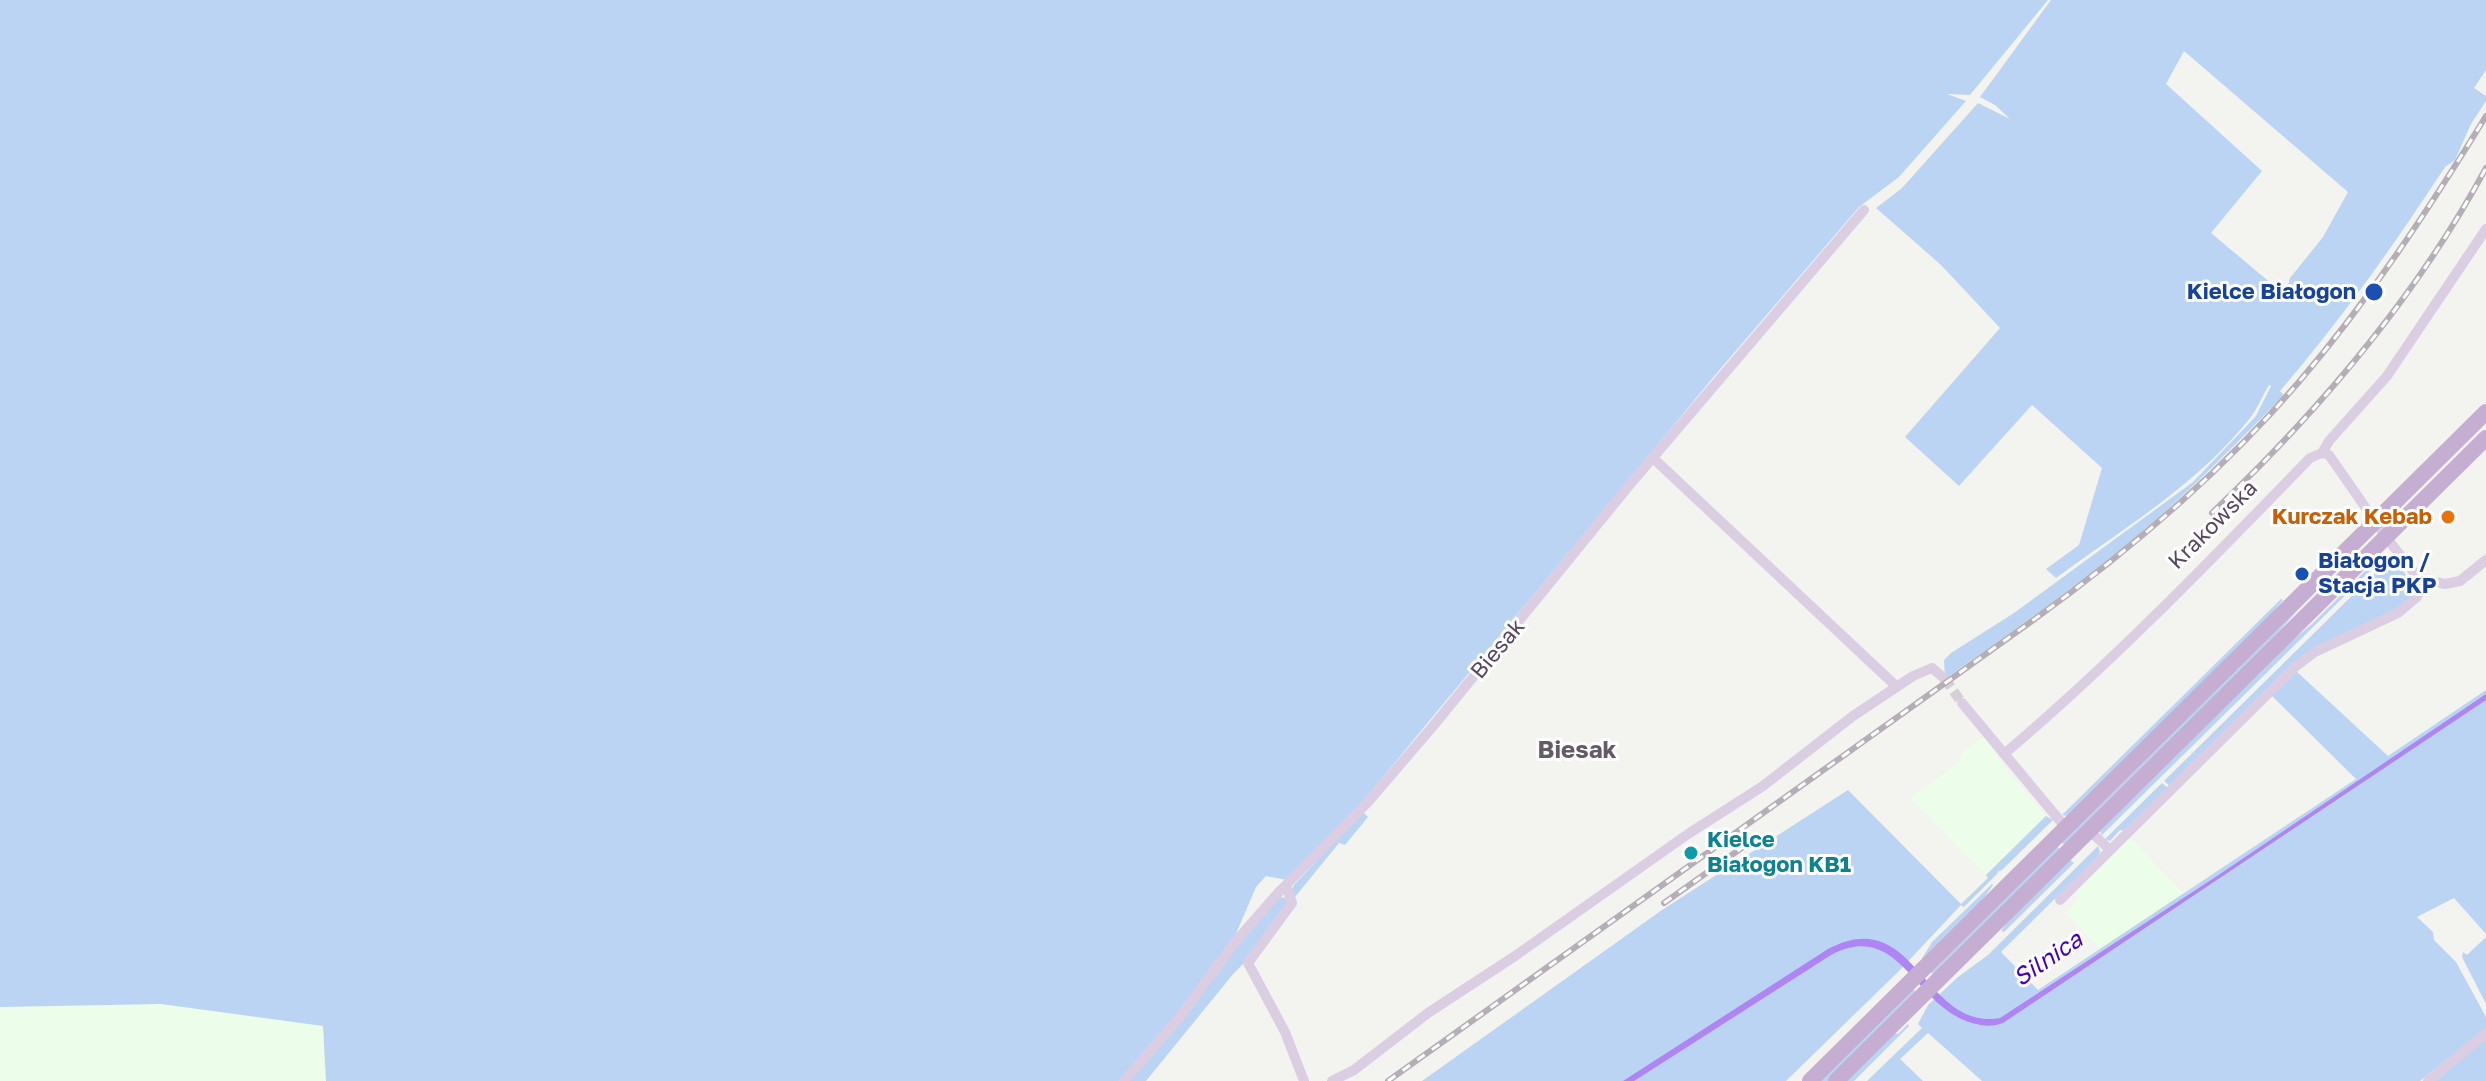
<!DOCTYPE html>
<meta charset="utf-8">
<style>
body{margin:0}
canvas{display:block;background:#f3f3f0}
</style>
<canvas width="2486" height="1081"></canvas>
<script>
const ctx = document.querySelector('canvas').getContext('2d');
ctx.lineJoin = 'round';
function fill(path, color) { ctx.fillStyle = color; ctx.fill(path, 'evenodd'); }
function stroke(path, color, width, dash) { ctx.strokeStyle = color; ctx.lineWidth = width; ctx.lineCap = dash ? 'butt' : 'round'; ctx.setLineDash(dash || []); ctx.stroke(path); }
function label(font, color, halo, rows, align = 'center') {
  ctx.font = font + ' "Golos Text",sans-serif'; ctx.lineWidth = 6; ctx.setLineDash([]); ctx.textBaseline = 'middle'; ctx.strokeStyle = halo; ctx.fillStyle = color; for (const [text, x, y, turn = 0] of rows) {
    ctx.save(); ctx.translate(x, y); ctx.rotate((+turn || 0) * Math.PI / 180); ctx.textAlign = isNaN(turn) ? turn : align; if (halo) ctx.strokeText(text, 0, 0); ctx.fillText(text, 0, 0); ctx.restore();
  }
}
const commercial = new Path2D(`
 M 1984,736 L 2009,773 L 2046,816 L 1986,875 L 1911,798 L 1958,763 L 1962,753 Z
 M 2129,836 L 2185,895 L 2101,950 L 2066,913 L 2078,900 L 2077,888 Z
 M 161,1004 L 324,1026 L 326,1081 L 0,1081 L 0,1007 Z`);
const green = new Path2D(`
 M 0,0 L 2048,0 L 1970,95 L 1947,94 L 1966,101 L 1899,177 L 1859,207 L 1716,374 L 1363,801 L 1287,880 L 1266,876 L 1256,887 L 1235,936 L 1174,1018 L 1119,1081 L 326,1081 L 323,1026 L 161,1004 L 0,1007 Z
 M 2051,0 L 2486,0 L 2486,70 L 2474,88 L 2486,96 L 2486,101 L 2471,124 L 2455,160 L 2445,167 C 2394,245 2341,320 2280,391 L 2284,395 C 2236,444 2189,492 2137,536 C 2076,587 2010,633 1945,679 L 1944,660 L 1951,653 L 2014,613 L 2193,482 L 2256,416 L 2271,386 L 2269,385 C 2263,395 2258,407 2251,417 C 2198,484 2124,528 2056,578 L 2046,569 L 2079,545 L 2102,468 L 2032,405 L 1959,486 L 1905,437 L 2000,328 L 1941,265 L 1876,208 L 1902,188 L 1978,103 L 2010,119 L 1995,105 L 1980,97 ZM 2184,51 L 2348,192 L 2323,237 L 2290,278 L 2285,295 L 2211,233 L 2262,171 L 2166,84 Z
 M 2358,549 L 2296,612 L 2264,649 L 2065,846 L 2061,841 Z
 M 2382,559 L 2390,559 L 2374,567 L 2102,835 L 2100,831 L 2271,658 L 2312,624 L 2372,564 Z
 M 2397,563 L 2413,584 L 2410,597 L 2403,607 L 2318,647 L 2170,786 L 2164,781 L 2376,572 Z
 M 2281,599 L 2283,600 L 2266,621 L 2068,816 L 2062,815 Z
 M 2295,670 L 2388,756 L 2486,690 L 2486,934 L 2454,898 L 2417,917 L 2433,932 L 2434,940 L 2456,962 L 2486,1017 L 2486,1028 L 2420,1081 L 1982,1081 L 1928,1033 L 1900,1059 L 1923,1081 L 1867,1081 L 1922,1028 L 1918,1024 L 1928,1005 L 1958,977 L 1988,955 L 2098,846 L 2100,851 L 2099,855 L 2001,952 L 2038,990 L 2356,779 L 2270,694 Z
 M 2162,783 L 2168,788 L 2125,831 L 2120,830 L 2110,841 L 2105,839 Z
 M 1848,790 L 1961,904 L 1988,878 L 1986,875 L 2046,816 L 2053,820 L 2002,870 L 1997,872 L 1998,873 L 1964,907 L 1961,905 L 1899,971 L 1786,1081 L 1422,1081 L 1662,910 Z
 M 1363,812 L 1368,817 L 1345,845 L 1339,843 L 1295,897 L 1292,889 L 1294,885 Z
 M 2056,846 L 2061,850 L 1934,976 L 1930,971 Z
 M 2069,859 L 2074,863 L 2004,932 L 2001,931 L 2010,918 Z
 M 1992,884 L 1993,885 L 1983,899 L 1921,960 L 1932,942 Z
 M 1280,897 L 1286,898 L 1288,903 L 1248,959 L 1234,973 L 1146,1081 L 1129,1081 L 1244,938 Z
 M 2486,937 L 2486,1004 L 2462,957 L 2463,952 L 2467,955 Z
 M 1913,988 L 1916,993 L 1828,1081 L 1818,1081 Z
 M 1908,1024 L 1909,1026 L 1854,1081 L 1844,1081 L 1892,1033 L 1898,1034 Z
 M 2486,1038 L 2486,1081 L 2435,1081 Z`);
const water = new Path2D(`
 M 2486,694 L 2486,700 L 2003,1023 C 1992,1027 1983,1026 1972,1023 C 1913,1006 1900,919 1831,955 L 1634,1081 L 1623,1081 L 1828,949 C 1916,902 1923,1031 2000,1018 L 2217,876 Z`);
const streetTunnel = new Path2D(`
 M 1945,679 L 1962,703`);
const street = new Path2D(`
 M 2322,453 L 2329,455 L 2386,537 L 2416,575 L 2424,580 L 2445,584 L 2460,581 L 2486,560
 M 1653,458 L 1897,687
 M 1962,703 L 2066,828
 M 2004,754 C 2111,664 2212,559 2310,458 L 2322,453 L 2329,441 L 2387,376 L 2486,229
 M 2089,830 L 2110,850
 M 1286,885 L 1292,903 L 1248,963 L 1285,1032 L 1304,1081
 M 2060,900 L 2296,666 L 2315,652 L 2398,613 L 2417,597 L 2424,580
 M 1124,1081 L 1178,1019 L 1236,941 L 1278,893 L 1368,802 L 1434,725 L 1627,488 L 1864,210
 M 1332,1081 L 1354,1070 L 1428,1013 L 1515,956 L 1688,834 L 1763,786 L 1853,716 L 1913,676 L 1932,668 L 1945,679
 M 2428,1081 L 2486,1033`);
const primary = new Path2D(`
 M 1810,1081 L 2486,412
 M 1836,1081 L 2486,438`);
const rail = new Path2D(`
 M 2212,513 C 2318,412 2416,298 2486,168
 M 1664,903 L 1757,837
 M 1388,1081 L 2032,621 C 2129,551 2220,474 2298,383 C 2369,300 2429,209 2486,116`);
const markers = [
 [2374,292,10,"#1a4fb4"],
 [2448,517,8,"#e8710a"],
 [2302,574,8,"#1a4fb4"],
 [1691,853,8,"#0f9aa8"]
];
const transitNames = [
 ["Kielce Białogon",2356,292],
 ["Białogon /",2318,561,"left"],
 ["Stacja PKP",2318,586,"left"]
];
const foodNames = [
 ["Kurczak Kebab",2432,517]
];
const streetNames = [
 ["Krakowska",2213,525,-45],
 ["Biesak",1498,649,-50]
];
const cultureNames = [
 ["Kielce",1707,840],
 ["Białogon KB1",1707,865]
];
const neighbourhoodNames = [
 ["Biesak",1577,750]
];
const waterNames = [
 ["Silnica",2048,959,-34]
];
fill(commercial, '#ecfeea');
fill(green, '#bbd4f4');
fill(water, '#af84f5');
stroke(streetTunnel, '#d4d0d3', 10, [10, 5]);
stroke(street, '#dbcee2', 10);
stroke(primary, '#c6aed2', 16);
stroke(rail, '#b6aeb7', 6);
stroke(rail, '#fff', 3, [9]);
for (const [x, y, r, color] of markers) { const dot = new Path2D(); dot.arc(x, y, r, 0, 2 * Math.PI); ctx.fillStyle = color; ctx.fill(dot); stroke(dot, '#fff', 3); }
label('bold 22px', '#164399', '#fff', transitNames, 'right');
label('bold 22px', '#c56008', '#fff', foodNames, 'right');
label('22px', '#574660', '#fff', streetNames);
label('bold 22px', '#0d838f', '#fff', cultureNames, 'left');
label('bold 24px', '#635c66', '#fff', neighbourhoodNames);
label('italic 24px', '#4700b9', '#fff', waterNames);
</script>
